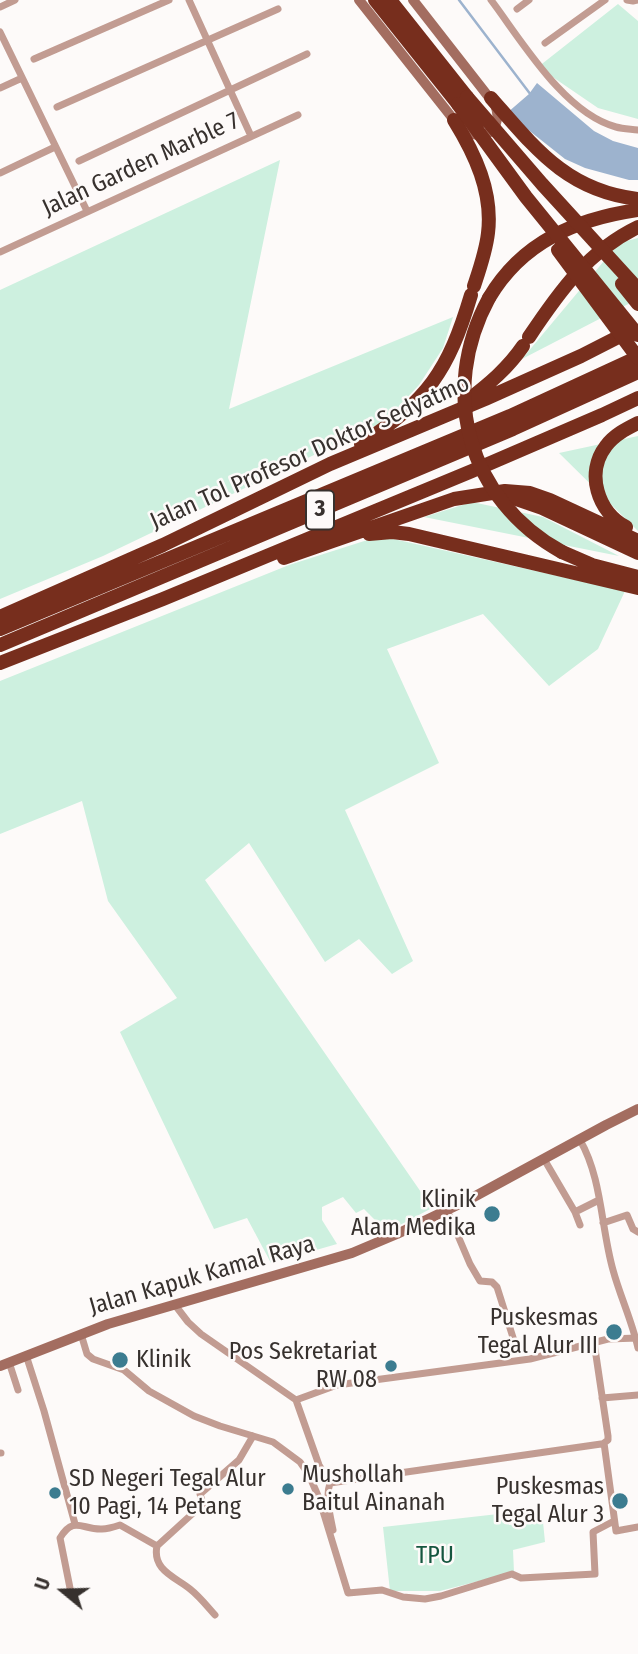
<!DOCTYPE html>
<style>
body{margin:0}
#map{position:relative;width:638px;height:1654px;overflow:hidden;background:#fdfaf9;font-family:"Fira Sans Condensed",sans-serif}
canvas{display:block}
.north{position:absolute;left:28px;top:1556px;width:70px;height:70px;-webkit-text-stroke:5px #fdfaf9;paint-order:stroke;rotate:289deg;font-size:19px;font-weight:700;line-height:28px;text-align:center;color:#37312e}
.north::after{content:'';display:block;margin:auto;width:24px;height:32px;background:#37312e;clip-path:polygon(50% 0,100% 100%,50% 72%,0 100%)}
</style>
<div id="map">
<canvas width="638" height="1654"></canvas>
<div class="north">U</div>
</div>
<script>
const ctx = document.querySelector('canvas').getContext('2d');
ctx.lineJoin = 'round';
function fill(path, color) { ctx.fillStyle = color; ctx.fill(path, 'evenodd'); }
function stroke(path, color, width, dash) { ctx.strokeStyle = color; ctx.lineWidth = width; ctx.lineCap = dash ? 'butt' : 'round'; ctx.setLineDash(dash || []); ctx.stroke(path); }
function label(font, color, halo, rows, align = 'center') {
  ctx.font = font + ' "Fira Sans Condensed",sans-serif'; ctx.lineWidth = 5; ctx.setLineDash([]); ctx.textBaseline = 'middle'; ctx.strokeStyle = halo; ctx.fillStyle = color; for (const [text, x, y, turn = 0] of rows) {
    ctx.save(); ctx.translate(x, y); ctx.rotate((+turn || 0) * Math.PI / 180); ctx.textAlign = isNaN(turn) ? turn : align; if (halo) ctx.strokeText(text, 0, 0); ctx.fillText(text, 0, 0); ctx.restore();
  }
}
const green = new Path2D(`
 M 618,4 L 638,21 L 638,119 L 598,108 L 538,67 Z
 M 280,160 L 229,409 L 453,317 L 443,348 L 419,385 L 385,421 L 103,556 L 0,599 L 0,290 Z
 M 638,238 L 638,299 L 522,359 L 619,243 Z
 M 638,436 L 638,531 L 559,453 Z
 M 472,502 L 543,517 L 619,556 L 424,517 Z
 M 380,536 L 625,591 L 598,649 L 549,686 L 483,614 L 387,649 L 439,763 L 345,810 L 413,961 L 392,974 L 359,939 L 325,962 L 249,843 L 205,880 L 432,1208 L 383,1234 L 375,1220 L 364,1209 L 356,1213 L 343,1197 L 322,1207 L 322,1220 L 337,1244 L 271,1263 L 247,1218 L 214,1229 L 120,1032 L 177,998 L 108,901 L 82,801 L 0,834 L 0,681 L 289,565 Z
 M 507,1513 L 509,1525 L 543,1522 L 545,1542 L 513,1550 L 514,1572 L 440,1591 L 390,1591 L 383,1527 Z`);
const water = new Path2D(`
 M 537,83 L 594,131 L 613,141 L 638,148 L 638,180 L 629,180 L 585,168 L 565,159 L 507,113 L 529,94 Z`);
const stream = new Path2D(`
 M 459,0 L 531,95`);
const street = new Path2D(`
 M 189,0 L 251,136
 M 491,0 C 522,41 564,113 616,127 C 623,129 631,129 638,130
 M 627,0 L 633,1 L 638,0
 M 0,7 L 15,0
 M 517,9 L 529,0
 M 0,32 L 87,211
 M 545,43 L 605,0
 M 34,59 L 169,0
 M 0,88 L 22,78
 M 57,107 L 278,9
 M 79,161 L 307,54
 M 0,173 L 55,147
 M 0,252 L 298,115
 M 580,1140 C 602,1178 601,1228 613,1270 C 620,1296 632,1321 638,1348
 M 544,1159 L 575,1212 L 580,1225
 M 447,1210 L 470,1264 L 480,1281 L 492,1282 L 497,1287 L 516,1347
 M 575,1212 L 599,1200
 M 603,1223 L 627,1215 L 633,1229 L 638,1232
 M 175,1305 L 188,1322 L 201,1334 L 296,1400 L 319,1465 L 330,1483 C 325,1498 330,1514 333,1530
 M 81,1334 L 87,1354 L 93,1359 L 124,1370 L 149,1391 L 194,1416 L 220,1426 L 273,1442 L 300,1462 L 309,1475 L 319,1498 L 348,1593 L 382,1590 L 403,1597 L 425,1599 L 441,1596 L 512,1574 L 521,1578 L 595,1574 L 593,1532 L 614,1521
 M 594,1342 L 608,1436 L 608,1440 L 604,1443 L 616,1531 L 638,1527
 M 26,1355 L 44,1411 L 75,1524
 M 9,1362 L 18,1390
 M 602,1398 L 638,1395
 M 296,1400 L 337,1385 L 530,1359 L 608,1339 L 638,1338
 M 0,1453 L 1,1453
 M 330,1483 L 601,1444
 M 71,1593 L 60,1538 C 74,1515 82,1530 102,1529 C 108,1529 114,1527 120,1525 L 157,1546
 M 215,1615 C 207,1606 199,1596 190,1589 C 175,1577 152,1570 157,1546 L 203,1504 L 200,1494 L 239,1460 L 253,1436`);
const secondary = new Path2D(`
 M 359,0 L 454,120 C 459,126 465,132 473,134 C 492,140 502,121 495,105 L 413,0
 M 0,1366 L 108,1324 L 352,1253 L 397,1234 L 470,1199 L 606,1125 L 638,1109`);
const highway = new Path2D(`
 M 375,0 L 458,104
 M 390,0 L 467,97
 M 491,98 C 535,148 567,191 638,199
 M 454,120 C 475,154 493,192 488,233 C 486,251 480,268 474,286
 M 489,298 C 522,242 576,219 638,210
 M 529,337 C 559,292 588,251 638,227
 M 468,400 C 489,384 508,368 523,346
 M 361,444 C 428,400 448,372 471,295
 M 513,498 L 542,508 L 638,553
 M 626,527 C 598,512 585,473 606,446 C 614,435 626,429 638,423
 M 369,534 L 392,532 L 409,534 L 638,588
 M 562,552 L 592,565 L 638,577
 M 284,558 L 454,499 L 505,491 L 530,493 L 550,500 L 638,541
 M 0,617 L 163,545 L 330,464 L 485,399 L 581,356 L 630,331
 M 0,629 L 510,416 L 638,357
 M 0,645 L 513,429 L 638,372
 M 0,663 L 163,599 L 472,471 L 602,415 L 638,398`);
const highwayBridge = new Path2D(`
 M 467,97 L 542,184 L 638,289
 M 458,104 L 526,197 L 638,335
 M 558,250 L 638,358
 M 622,284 L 638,304
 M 489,298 C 438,392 468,500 562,552`);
const markers = [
 [492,1214,9,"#3c7c90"],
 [614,1332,9,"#3c7c90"],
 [120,1360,9,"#3c7c90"],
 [391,1366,7,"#3c7c90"],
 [288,1489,7,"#3c7c90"],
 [55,1493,7,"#3c7c90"],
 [620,1501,9,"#3c7c90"]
];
const shields = [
 [320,510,28]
];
const shieldNames = [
 ["3",320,510]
];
const streetNames = [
 ["Jalan Garden Marble 7",141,165,-25],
 ["Jalan Tol Profesor Doktor Sedyatmo",310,453,-24],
 ["Jalan Kapuk Kamal Raya",202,1276,-16]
];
const poiNames = [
 ["Klinik",476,1200],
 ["Alam Medika",476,1228],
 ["Puskesmas",598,1318],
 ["Tegal Alur III",598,1346],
 ["Pos Sekretariat",377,1352],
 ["RW 08",377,1380],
 ["Klinik",136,1360,"left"],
 ["Mushollah",302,1475,"left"],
 ["Baitul Ainanah",302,1503,"left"],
 ["SD Negeri Tegal Alur",69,1479,"left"],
 ["10 Pagi, 14 Petang",69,1507,"left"],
 ["Puskesmas",604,1487],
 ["Tegal Alur 3",604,1515]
];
const parkNames = [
 ["TPU",435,1556]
];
fill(green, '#cdf0df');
fill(water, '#9db3ce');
stroke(stream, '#9db3ce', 2.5);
stroke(street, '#c29c92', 7);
stroke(secondary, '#a36d60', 10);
stroke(highway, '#772e1d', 14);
stroke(highwayBridge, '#772e1d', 14);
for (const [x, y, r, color] of markers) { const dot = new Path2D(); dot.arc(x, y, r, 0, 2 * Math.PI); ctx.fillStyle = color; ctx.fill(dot); stroke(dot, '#fdfaf9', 2.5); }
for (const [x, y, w] of shields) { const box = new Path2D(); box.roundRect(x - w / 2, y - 19.5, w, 39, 5); ctx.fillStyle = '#fdfaf9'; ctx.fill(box); stroke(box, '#37312e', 2); }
label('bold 23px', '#37312e', null, shieldNames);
label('24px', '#37312e', '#fdfaf9', streetNames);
label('24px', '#37312e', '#fdfaf9', poiNames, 'right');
label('24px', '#15563f', '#fdfaf9', parkNames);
</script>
